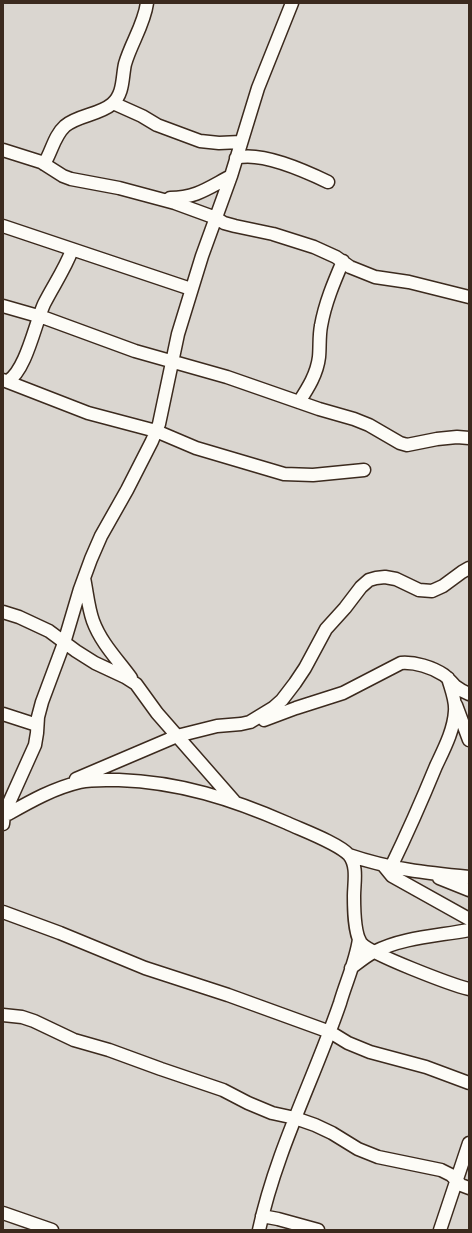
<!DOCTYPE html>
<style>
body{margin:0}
#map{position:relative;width:472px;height:1233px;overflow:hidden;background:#f5f4ee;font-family:Sriracha,sans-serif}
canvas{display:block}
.frame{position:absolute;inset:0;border:4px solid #3b2a1e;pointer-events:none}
</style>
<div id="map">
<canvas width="472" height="1233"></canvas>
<div class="frame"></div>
</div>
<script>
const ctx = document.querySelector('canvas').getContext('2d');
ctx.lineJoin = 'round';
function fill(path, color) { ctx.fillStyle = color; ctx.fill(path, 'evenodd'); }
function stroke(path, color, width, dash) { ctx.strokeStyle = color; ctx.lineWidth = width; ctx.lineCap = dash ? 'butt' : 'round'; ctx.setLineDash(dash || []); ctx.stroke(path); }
const green = new Path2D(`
 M 3,3 L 469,3 L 469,1230 L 3,1230 Z`);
const minor = new Path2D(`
 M 113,103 L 142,116 L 157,125 L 200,141 L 219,143 L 241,142
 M 3,150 L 41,162 L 63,176 L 71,179 L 119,188 L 175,203 L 216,218 L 224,223 L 235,226 L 273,234 L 314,247 L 336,257 L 350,267 L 375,277 L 409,282 L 469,297
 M 236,158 C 261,151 305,171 328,182
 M 44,164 C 52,151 54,136 65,126 C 78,115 99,115 112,104 C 124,94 122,77 125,64 C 131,43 144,25 147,3
 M 170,198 C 196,198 208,188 231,176
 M 3,226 L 191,289
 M 3,306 L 45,318 L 135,351 L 227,377 L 319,409 L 354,419 L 369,425 L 400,443 L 407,445 L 437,439 L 457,437 L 469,438
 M 3,380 L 88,413 L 156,431 L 196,448 L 284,474 L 313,475 L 364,470
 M 8,381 C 26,370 35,324 44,304 C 53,286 65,269 72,250
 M 299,402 C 308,388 317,374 319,357 C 320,347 319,336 321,326 C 325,303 334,282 343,261
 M 84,578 C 87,592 88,607 93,621 C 101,643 118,660 131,678
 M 3,612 L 19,617 L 49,631 L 76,651 L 95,663 L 125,677 L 136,684 L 157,713 L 234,801
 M 456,705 L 469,740
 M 3,714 L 37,725
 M 264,720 L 296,708 L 343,693 L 401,663 C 415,662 432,667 444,675 C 448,678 451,682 455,686 C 459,689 464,692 469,694
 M 76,779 L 177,736 L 217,726 L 241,724 L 250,722 L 273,708 L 282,700 L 295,683 L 305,668 L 326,629 L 345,608 L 361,587 L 369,580 L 376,578 L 385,577 L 396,579 L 419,590 L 432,591 L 443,586 L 462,572 L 469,568
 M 3,814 L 8,814 C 31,801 54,788 80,782 C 92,779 106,780 119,780 C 179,782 232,799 287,823 C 302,830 338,843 349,855 C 358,866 354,883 354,896 C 354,908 354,933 361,943 C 370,954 452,985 469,989
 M 3,824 L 4,814 L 35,745 L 37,733 L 38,717 L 42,702 L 64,643 L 80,589 L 91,559 L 101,536 L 127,490 L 152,441 L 159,424 L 178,334 L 202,256 L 231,176 L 258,88 L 292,3
 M 349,855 C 390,869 426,873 469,877
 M 383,865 L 392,876 L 469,919
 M 391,867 C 407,834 422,800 436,766 C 444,749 454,730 455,711 C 456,700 451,689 448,678
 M 439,878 L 469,890
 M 3,912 L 60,933 L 145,968 L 228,995 L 330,1032 L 348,1043 L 370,1052 L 426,1067 L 469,1083
 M 351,968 C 359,962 366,956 374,952 C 403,937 438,936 469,930
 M 3,1015 L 22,1017 L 34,1021 L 74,1040 L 109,1050 L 161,1069 L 223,1090 L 248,1103 L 272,1113 L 295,1118 L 315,1125 L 332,1133 L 358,1149 L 378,1157 L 441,1170 L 451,1175 L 461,1185 L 469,1188
 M 3,1213 L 52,1230
 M 262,1216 L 278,1219 L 318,1230
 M 259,1230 C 276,1151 314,1079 340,1003 C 346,982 356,961 359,939
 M 440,1230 L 469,1143`);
fill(green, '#dad6d0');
stroke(minor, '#3b2a1e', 15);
stroke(minor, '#fdfcf7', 12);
</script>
